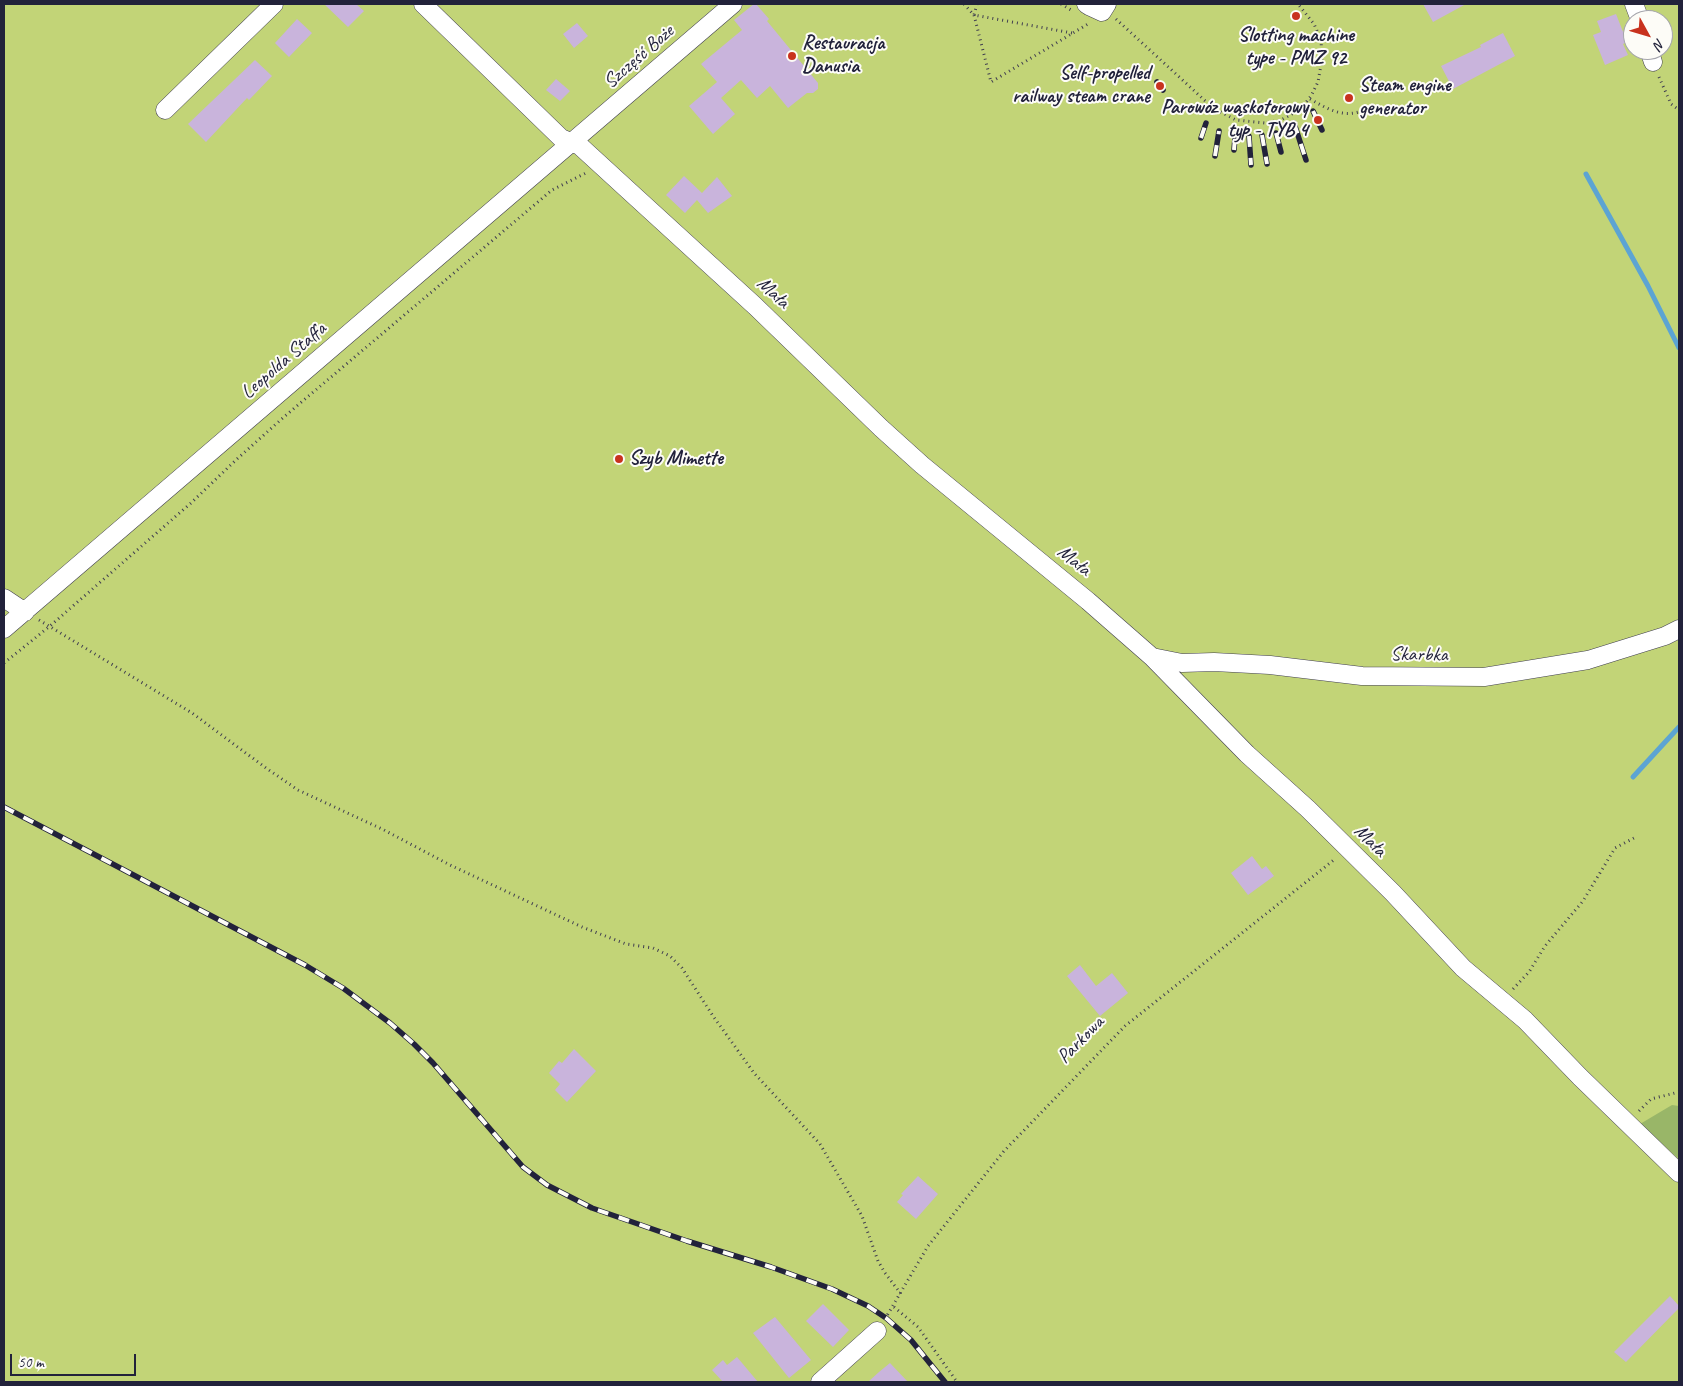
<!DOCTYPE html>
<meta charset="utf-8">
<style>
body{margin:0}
#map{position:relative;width:1683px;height:1386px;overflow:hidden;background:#f0e2c4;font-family:Caveat,sans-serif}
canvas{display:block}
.frame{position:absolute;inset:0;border:5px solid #22223b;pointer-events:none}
.north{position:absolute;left:1623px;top:10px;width:50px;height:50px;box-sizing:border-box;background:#fdfcf7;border:1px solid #a5a5ac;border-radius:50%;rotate:129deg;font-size:14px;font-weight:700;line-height:20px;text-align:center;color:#22223b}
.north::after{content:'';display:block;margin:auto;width:18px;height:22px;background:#c8321e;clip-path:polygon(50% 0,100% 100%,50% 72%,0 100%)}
.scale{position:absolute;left:10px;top:1354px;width:126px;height:22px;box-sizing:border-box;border:2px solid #22223b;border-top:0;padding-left:6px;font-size:15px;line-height:18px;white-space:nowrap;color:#22223b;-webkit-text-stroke:4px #fdfcf7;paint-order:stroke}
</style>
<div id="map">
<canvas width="1683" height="1386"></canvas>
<div class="frame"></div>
<div class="north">N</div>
<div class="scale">50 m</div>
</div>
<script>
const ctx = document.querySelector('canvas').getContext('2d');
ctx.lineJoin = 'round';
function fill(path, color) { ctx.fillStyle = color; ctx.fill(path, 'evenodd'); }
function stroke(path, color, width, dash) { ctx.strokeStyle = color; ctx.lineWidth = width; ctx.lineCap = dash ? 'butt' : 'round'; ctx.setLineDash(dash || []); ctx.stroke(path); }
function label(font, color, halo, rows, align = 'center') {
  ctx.font = font + ' Caveat,sans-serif'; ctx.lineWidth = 4; ctx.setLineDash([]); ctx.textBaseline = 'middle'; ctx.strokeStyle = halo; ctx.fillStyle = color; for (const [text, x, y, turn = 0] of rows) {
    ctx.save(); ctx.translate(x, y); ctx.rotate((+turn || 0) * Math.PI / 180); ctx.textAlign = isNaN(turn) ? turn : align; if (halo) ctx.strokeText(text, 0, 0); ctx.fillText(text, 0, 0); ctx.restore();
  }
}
const green = new Path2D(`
 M 4,4 L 1679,4 L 1679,1382 L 4,1382 ZM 1633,20 L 1663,20 L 1663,50 L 1633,50 Z`);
const forest = new Path2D(`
 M 1672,1105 L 1679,1106 L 1679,1159 L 1640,1124 Z`);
const stream = new Path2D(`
 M 1586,174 L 1648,286 L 1679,348
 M 1633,777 L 1679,727`);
const building = new Path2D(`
 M 324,4 L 356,4 L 364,11 L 348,27 Z
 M 754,4 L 756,4 L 769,19 L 767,21 L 818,83 L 818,89 L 813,93 L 807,93 L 788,108 L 770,86 L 757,98 L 741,80 L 721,98 L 735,114 L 713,134 L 689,106 L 717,82 L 701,64 L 742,30 L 734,20 Z
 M 1423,4 L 1466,4 L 1433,22 Z
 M 1616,14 L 1627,42 L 1623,44 L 1628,55 L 1605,65 L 1593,35 L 1601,32 L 1597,21 Z
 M 297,19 L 312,33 L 289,57 L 275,43 Z
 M 577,23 L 588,36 L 574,48 L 563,34 Z
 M 1503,33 L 1515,56 L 1453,89 L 1441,66 L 1481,47 L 1480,45 Z
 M 255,60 L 272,76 L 249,100 L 247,98 L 206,142 L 188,124 Z
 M 556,79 L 570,91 L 560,101 L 546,90 Z
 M 684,176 L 702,193 L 717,177 L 732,196 L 708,213 L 697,200 L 685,213 L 666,195 Z
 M 1252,856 L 1262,869 L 1266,866 L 1274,876 L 1248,895 L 1231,873 Z
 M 1080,965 L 1096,986 L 1112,973 L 1128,993 L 1100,1016 L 1067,976 Z
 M 574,1049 L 596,1071 L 567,1102 L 555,1090 L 560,1084 L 549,1073 L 559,1061 L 562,1063 Z
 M 918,1176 L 938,1194 L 916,1219 L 897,1202 L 903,1195 L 901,1194 Z
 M 1670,1296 L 1679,1306 L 1679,1308 L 1626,1362 L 1614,1352 Z
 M 823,1304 L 849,1330 L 833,1347 L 806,1321 Z
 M 775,1317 L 811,1360 L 789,1378 L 753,1333 Z
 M 737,1357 L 758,1382 L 723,1382 L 712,1370 L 723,1360 L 727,1365 Z
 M 890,1363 L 908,1382 L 868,1382 L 879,1372 Z`);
const path = new Path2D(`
 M 964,4 L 974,15 L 991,82 L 1088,24
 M 977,4 L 974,15 L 1072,33
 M 1061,4 L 1071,10
 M 1116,19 L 1213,108 L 1236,120 L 1265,123 L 1281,120 L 1301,109 L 1311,96 L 1318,82 L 1322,59 L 1321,40 L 1314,24 L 1298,4
 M 1659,77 L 1671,104 L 1679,110
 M 1310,99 C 1326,108 1340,117 1359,112
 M 39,620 L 192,713 L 266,768 L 298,790 L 384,830 L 450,865 L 582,927 L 626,944 L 653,948 L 670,956 L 682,968 L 713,1016 L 754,1073 L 820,1144 L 862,1216 L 878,1261 L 885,1273 L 901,1294
 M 4,663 L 50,626 L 191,503 L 237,459 L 285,416 L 552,190 L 586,173
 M 1513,989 L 1529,972 L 1545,946 L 1583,901 L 1615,848 L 1634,838
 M 1639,1111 L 1651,1099 L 1679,1092
 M 894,1307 L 918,1327 L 957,1382
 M 885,1319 L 928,1246 L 1004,1151 L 1125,1026 L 1335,859`);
const minor = new Path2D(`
 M 423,4 L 561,138 L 580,146 L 628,190 L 755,306 L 881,428 L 922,465 L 1088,601 L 1152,657 L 1247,754 L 1308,809 L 1393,893 L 1463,968 L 1525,1020 L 1580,1077 L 1679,1173
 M 1086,4 L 1089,6 L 1102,12 L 1107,4
 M 1634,4 L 1640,20
 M 1649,50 L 1653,62
 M 165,110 L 274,4
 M 4,598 L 25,612
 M 4,629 L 733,4
 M 1152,657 L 1182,663 L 1214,662 L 1270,665 L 1362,676 L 1484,677 L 1588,660 L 1665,636 L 1679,629
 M 820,1382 L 877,1331`);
const rail = new Path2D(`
 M 1157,82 L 1163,90
 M 1313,111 L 1322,130
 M 1294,123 L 1306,160
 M 1276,133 L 1281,152
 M 1262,135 L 1267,164
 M 1249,136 L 1251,165
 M 1201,138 L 1206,123
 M 1234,150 L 1235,137
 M 1215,156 L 1219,131
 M 4,807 L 305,965 L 343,988 L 390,1023 L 414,1044 L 433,1063 L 523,1167 L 547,1185 L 592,1208 L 687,1241 L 771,1267 L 832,1289 L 868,1306 L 886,1318 L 911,1340 L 945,1382`);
const markers = [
 [1296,16,5,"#c8321e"],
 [792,56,5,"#c8321e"],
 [1160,86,5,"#c8321e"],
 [1349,98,5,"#c8321e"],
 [1318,120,5,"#c8321e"],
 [619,459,5,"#c8321e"]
];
const poiNames = [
 ["Slotting machine",1296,36,"center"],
 ["type - PMZ 92",1296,59,"center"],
 ["Restauracja",802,44],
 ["Danusia",802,67],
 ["Self-propelled",1150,74,"right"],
 ["railway steam crane",1150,97,"right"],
 ["Steam engine",1359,86],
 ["generator",1359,109],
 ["Parowóz wąskotorowy",1308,108,"right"],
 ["typ - TYB 4",1308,131,"right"],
 ["Szyb Mimette",629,459]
];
const streetNames = [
 ["Szczęść Boże",639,57,-41],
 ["Mała",773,293,43],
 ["Leopolda Staffa",284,361,-41],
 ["Mała",1074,561,39],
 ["Skarbka",1419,655,1],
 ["Mała",1370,841,45],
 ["Parkowa",1081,1040,-46]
];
fill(green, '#c2d477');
fill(forest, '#99b668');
stroke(stream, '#5ca4d3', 5);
fill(building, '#c9b4dc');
stroke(minor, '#413f50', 19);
stroke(path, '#413f50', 3, [1, 4]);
stroke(minor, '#fff', 18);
stroke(rail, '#22223b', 5.5);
stroke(rail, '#fdfcf7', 4, [11]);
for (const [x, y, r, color] of markers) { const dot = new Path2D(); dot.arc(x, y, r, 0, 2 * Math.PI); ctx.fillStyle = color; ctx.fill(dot); stroke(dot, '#fdfcf7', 2); }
label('bold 20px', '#22223b', '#fdfcf7', poiNames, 'left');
label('20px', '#22223b', '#fdfcf7', streetNames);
</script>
